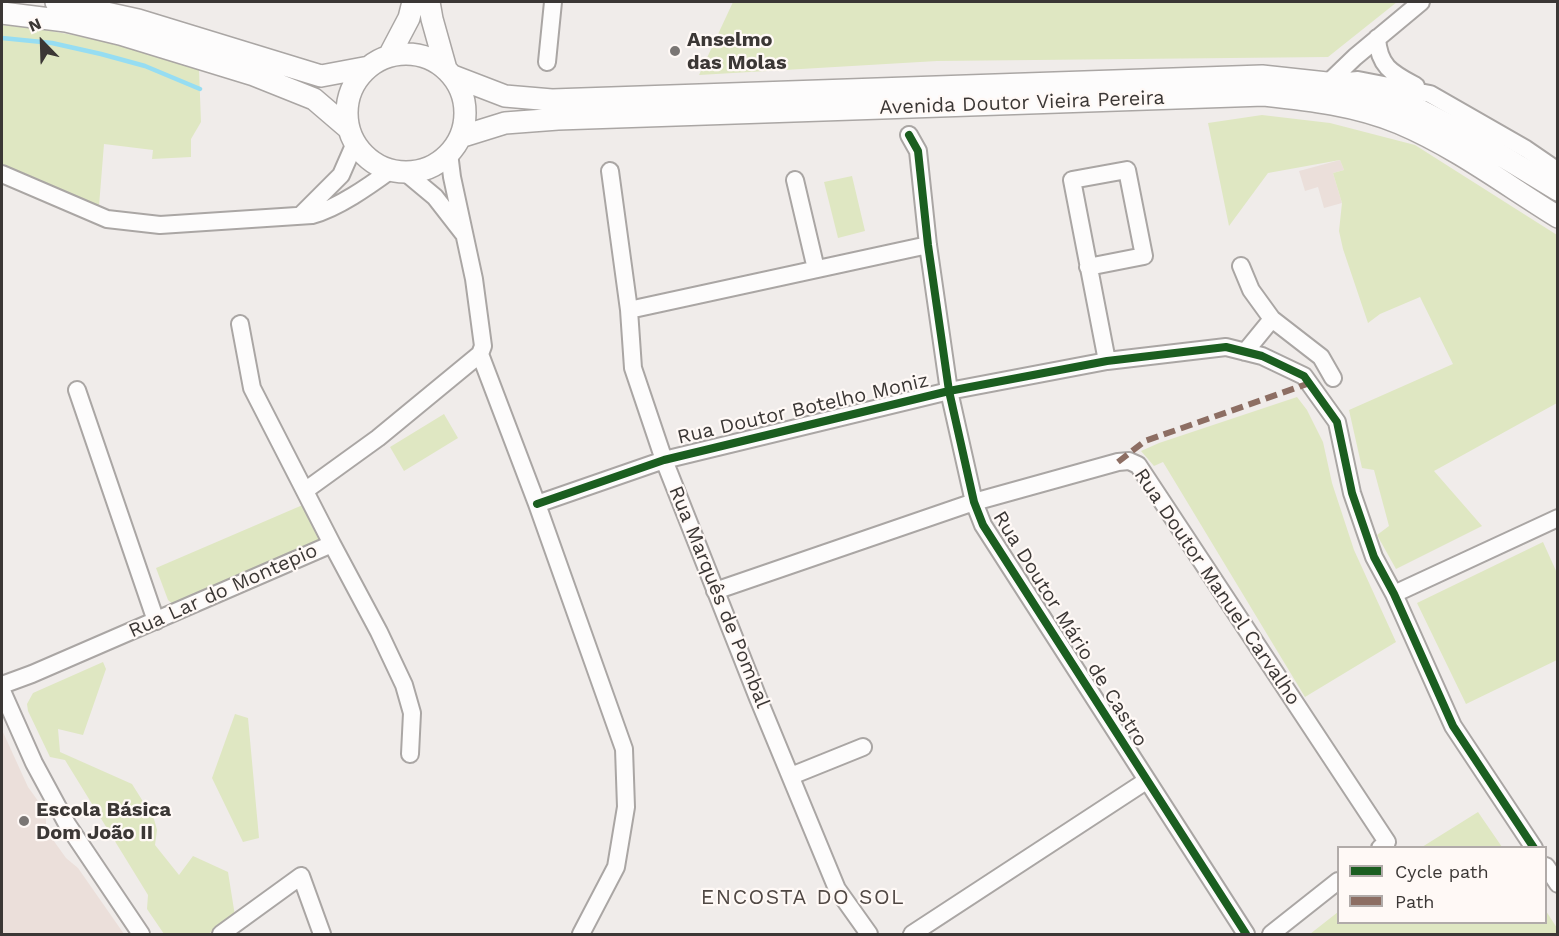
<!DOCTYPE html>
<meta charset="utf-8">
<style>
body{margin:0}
#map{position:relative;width:1559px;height:936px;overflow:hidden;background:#f0ecea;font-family:"Work Sans",sans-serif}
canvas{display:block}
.frame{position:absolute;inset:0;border:3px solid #3b3735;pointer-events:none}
.legend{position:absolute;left:1337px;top:846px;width:210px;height:78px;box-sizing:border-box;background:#fff9f6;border:2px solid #b1aba9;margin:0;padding:8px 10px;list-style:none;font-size:18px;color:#3b3735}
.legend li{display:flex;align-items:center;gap:12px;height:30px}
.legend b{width:30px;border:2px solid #b1aba9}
.north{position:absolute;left:12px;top:12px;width:60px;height:60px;-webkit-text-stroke:4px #fff9f6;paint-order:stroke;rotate:337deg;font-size:16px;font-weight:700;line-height:24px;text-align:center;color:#3b3735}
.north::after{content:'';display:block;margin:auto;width:21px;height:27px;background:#3b3735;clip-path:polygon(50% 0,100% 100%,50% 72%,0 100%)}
</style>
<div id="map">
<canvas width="1559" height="936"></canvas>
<div class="frame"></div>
<ul class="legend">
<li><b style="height:8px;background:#1b5e20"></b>Cycle path</li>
<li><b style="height:8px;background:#8d6e63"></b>Path</li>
</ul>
<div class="north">N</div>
</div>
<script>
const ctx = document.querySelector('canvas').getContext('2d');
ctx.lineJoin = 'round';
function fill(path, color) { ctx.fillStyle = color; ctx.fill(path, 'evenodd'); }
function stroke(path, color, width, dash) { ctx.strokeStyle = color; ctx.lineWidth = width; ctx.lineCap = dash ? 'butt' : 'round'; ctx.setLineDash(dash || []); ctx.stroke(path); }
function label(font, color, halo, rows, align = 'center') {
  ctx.font = font + ' "Work Sans",sans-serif'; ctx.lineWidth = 4.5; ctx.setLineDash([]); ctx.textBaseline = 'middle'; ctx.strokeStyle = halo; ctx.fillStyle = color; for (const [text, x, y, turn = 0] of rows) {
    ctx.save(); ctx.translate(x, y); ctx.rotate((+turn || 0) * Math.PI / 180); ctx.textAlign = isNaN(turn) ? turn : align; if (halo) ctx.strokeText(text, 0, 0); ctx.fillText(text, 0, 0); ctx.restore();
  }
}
const built = new Path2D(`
 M 1340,160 L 1344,170 L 1333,173 L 1342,203 L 1324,208 L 1318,187 L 1305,191 L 1299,171 Z
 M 2,730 L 28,787 L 46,812 L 46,830 L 66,858 L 78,868 L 124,934 L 2,934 Z`);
const green = new Path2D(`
 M 733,2 L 1397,2 L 1328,57 L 937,61 L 699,75 Z
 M 2,25 C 70,31 134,47 199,70 L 201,122 L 191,139 L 191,157 L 152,159 L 153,150 L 104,144 L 99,206 L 2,164 Z
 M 1262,115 L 1330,123 L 1415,145 L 1557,235 L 1557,403 L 1434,471 L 1482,526 L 1396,569 L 1377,535 L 1389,526 L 1374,470 L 1362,468 L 1349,410 L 1453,364 L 1420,297 L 1380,314 L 1368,323 L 1343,249 L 1339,231 L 1342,203 L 1333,173 L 1344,170 L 1340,160 L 1268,173 L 1229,226 L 1208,123 Z
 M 852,176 L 865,231 L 838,238 L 824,182 Z
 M 1297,397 L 1307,410 L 1323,442 L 1332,483 L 1354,550 L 1396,642 L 1305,697 L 1163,462 L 1154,466 L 1141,451 L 1159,443 Z
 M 444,414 L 458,438 L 404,471 L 390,447 Z
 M 305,504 L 319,535 L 320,539 L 315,544 L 175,606 L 168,600 L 156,568 Z
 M 1543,542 L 1557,573 L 1557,660 L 1466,704 L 1417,603 Z
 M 103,662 L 106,669 L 83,735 L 58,729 L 60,752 L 132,784 L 154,819 L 157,830 L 155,845 L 179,875 L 193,856 L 228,872 L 235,916 L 208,934 L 164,934 L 147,909 L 148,895 L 65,760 L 50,757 L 28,711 L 27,704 L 33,693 Z
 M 235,714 L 248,718 L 259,838 L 243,842 L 212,778 Z
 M 1478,812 L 1502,847 L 1422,847 Z
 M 1546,911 L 1557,928 L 1557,934 L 1310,934 L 1338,912 L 1338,922 L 1546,922 Z`);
const stream = new Path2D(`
 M 2,38 L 52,43 L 101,54 L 145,66 L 200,89`);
const minor = new Path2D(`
 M 1377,38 C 1379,67 1392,73 1416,86
 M 547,62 L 553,2
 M 1347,81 L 1358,80 L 1430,94 L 1526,149 L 1558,171
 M 1328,83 L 1355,57 L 1421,2
 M 909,135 L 918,151 L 928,245 L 949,391 L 974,502 L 983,525 L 1246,934
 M 449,153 L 452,177 L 474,279 L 483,346 L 480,354 L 537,504 L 624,749 L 626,807 L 616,867 L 581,934
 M 610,171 L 629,310 L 633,368 L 664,460 L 758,698 L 837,889 L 869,934
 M 405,172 L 435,197 L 463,233
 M 2,174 L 107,219 L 160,225 L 312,215 C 338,208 369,186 391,170
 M 795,180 L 816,269
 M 301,215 L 341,175 L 355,143
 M 1241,266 L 1251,290 L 1272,319 L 1321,357 L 1333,378
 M 1088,267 L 1144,256 L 1127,170 L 1072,180 L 1107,361
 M 629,310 L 928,245
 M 240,324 L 252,388 L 332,544
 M 1245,352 L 1272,319
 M 77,390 L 156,621
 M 306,490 L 378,438 L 480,354
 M 537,504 L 664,460 L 949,391 L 1107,361 L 1226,347 L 1262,356 L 1304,376 L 1337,422 L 1352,493 L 1374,557 L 1394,594 L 1453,726 L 1534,848
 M 715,591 L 974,502 L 1118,462 L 1129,461 L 1138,465 L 1387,842 L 1380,848
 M 1394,594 L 1558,518
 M 2,685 L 32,674 L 332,544 L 379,632 L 404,685 L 412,713 L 410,754
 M 2,691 L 34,763 L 67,824 L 141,934
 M 791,776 L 863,747
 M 1546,866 L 1558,884
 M 221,934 L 301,876 L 322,934
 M 912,934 L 1146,781
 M 1271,934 L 1338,881`);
const major = new Path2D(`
 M 56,2 L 138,20 L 321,76 L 369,67
 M 429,2 L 432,19 L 446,69
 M 2,13 L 66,21 L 120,34 L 254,75 L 314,99 L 349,129
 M347 113a59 59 0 1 1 118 0a59 59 0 1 1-118 0Z
 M 389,56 L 409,18 L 413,2
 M 453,76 L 505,96 L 552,100 L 1262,76 L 1336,84 L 1406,103 L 1466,134 L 1558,190
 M 460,137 L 505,123 L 558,119 L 1264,95 C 1310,100 1356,105 1399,123 C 1456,147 1506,185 1558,217`);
const quiet = new Path2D(`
 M 1118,462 L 1145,441 L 1310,383`);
const cycleway = new Path2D(`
 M 909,135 L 918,151 L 928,245 L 949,391 L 974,502 L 983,525 L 1246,934
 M 537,504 L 664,460 L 949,391 L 1107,361 L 1226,347 L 1262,356 L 1304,376 L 1337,422 L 1352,493 L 1374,557 L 1394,594 L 1453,726 L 1534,848`);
const markers = [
 [675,51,6,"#7a7674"],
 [24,821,6,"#7a7674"]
];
const poiNames = [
 ["Anselmo",687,40],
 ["das Molas",687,63],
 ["Escola Básica",36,810],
 ["Dom João II",36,833]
];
const streetNames = [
 ["Avenida Doutor Vieira Pereira",1022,103,-2],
 ["Rua Doutor Botelho Moniz",803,409,-13],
 ["Rua Doutor Manuel Carvalho",1217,587,56],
 ["Rua Lar do Montepio",223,591,-24],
 ["Rua Marquês de Pombal",719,597,68],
 ["Rua Doutor Mário de Castro",1070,629,58]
];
const neighbourhoodNames = [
 ["ENCOSTA DO SOL",803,898]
];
fill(built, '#ebdfda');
fill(green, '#dfe7c2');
stroke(stream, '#96ddf2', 4.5);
stroke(minor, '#aaa6a4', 20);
stroke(major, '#aaa6a4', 24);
stroke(minor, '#fdfcfc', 16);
stroke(major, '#fdfcfc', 21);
stroke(quiet, '#8d6e63', 6, [12, 6]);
stroke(cycleway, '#1b5e20', 8);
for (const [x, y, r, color] of markers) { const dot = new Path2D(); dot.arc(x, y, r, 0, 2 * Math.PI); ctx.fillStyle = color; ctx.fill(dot); stroke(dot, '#fff9f6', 2); }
label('bold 20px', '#3b3735', '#fff9f6', poiNames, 'left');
label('20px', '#3b3735', '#fff9f6', streetNames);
ctx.letterSpacing = '1.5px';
label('21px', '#504844', '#fff9f6', neighbourhoodNames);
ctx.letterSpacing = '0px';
</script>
